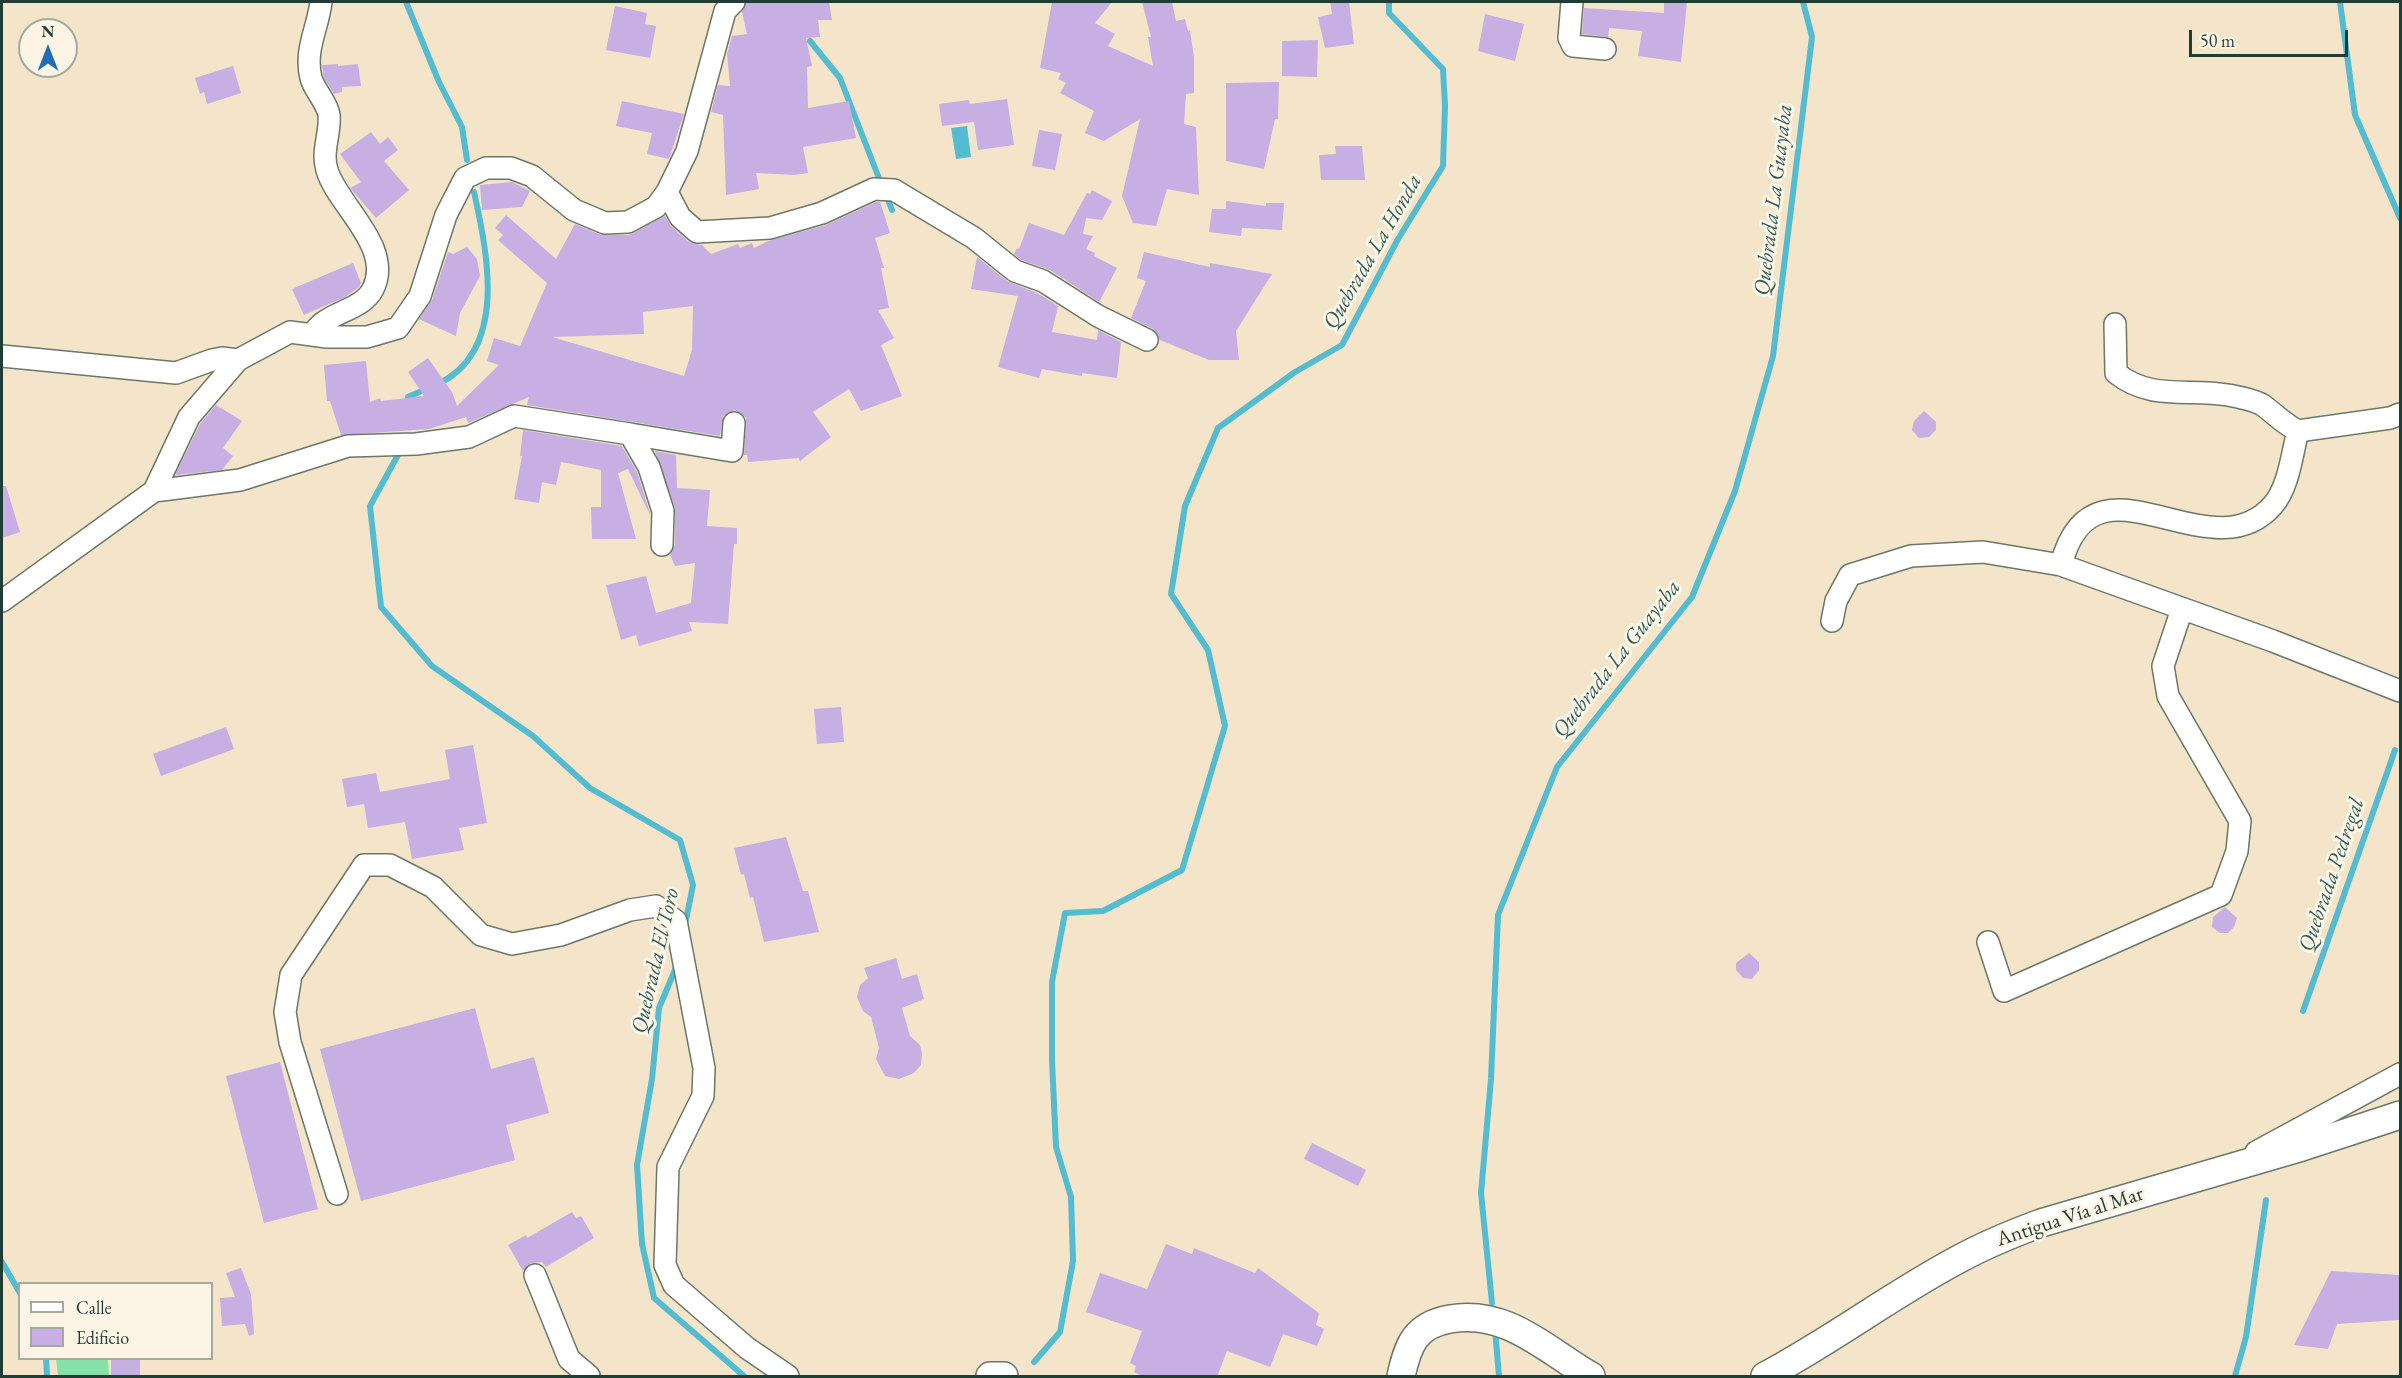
<!DOCTYPE html>
<meta charset="utf-8">
<style>
body{margin:0}
#map{position:relative;width:2402px;height:1378px;overflow:hidden;background:#f4e5ca;font-family:"EB Garamond",serif}
canvas{display:block}
.frame{position:absolute;inset:0;border:3px solid #1f3d34;pointer-events:none}
.legend{position:absolute;left:18px;top:1282px;width:195px;height:78px;box-sizing:border-box;background:#fcf5e5;border:2px solid #a4ab9e;margin:0;padding:8px 10px;list-style:none;font-size:18px;color:#1f3d34}
.legend li{display:flex;align-items:center;gap:12px;height:30px}
.legend b{width:30px;border:2px solid #a4ab9e}
.north{position:absolute;left:18px;top:18px;width:60px;height:60px;box-sizing:border-box;background:#fcf5e5;border:2px solid #a4ab9e;border-radius:50%;rotate:0deg;font-size:16px;font-weight:700;line-height:24px;text-align:center;color:#1f3d34}
.north::after{content:'';display:block;margin:auto;width:21px;height:27px;background:#1f6fb2;clip-path:polygon(50% 0,100% 100%,50% 72%,0 100%)}
.scale{position:absolute;left:2189px;top:30px;width:159px;height:27px;box-sizing:border-box;border:3px solid #1f3d34;border-top:0;padding-left:8px;font-size:18px;line-height:21px;white-space:nowrap;color:#1f3d34;-webkit-text-stroke:4px #fcf5e5;paint-order:stroke}
</style>
<div id="map">
<canvas width="2402" height="1378"></canvas>
<div class="frame"></div>
<ul class="legend">
<li><b style="height:8px;background:#fff"></b>Calle</li>
<li><b style="height:16px;background:#c7aee3"></b>Edificio</li>
</ul>
<div class="north">N</div>
<div class="scale">50 m</div>
</div>
<script>
const ctx = document.querySelector('canvas').getContext('2d');
ctx.lineJoin = 'round';
function fill(path, color) { ctx.fillStyle = color; ctx.fill(path, 'evenodd'); }
function stroke(path, color, width, dash) { ctx.strokeStyle = color; ctx.lineWidth = width; ctx.lineCap = dash ? 'butt' : 'round'; ctx.setLineDash(dash || []); ctx.stroke(path); }
function label(font, color, halo, rows, align = 'center') {
  ctx.font = font + ' "EB Garamond",serif'; ctx.lineWidth = 6; ctx.setLineDash([]); ctx.textBaseline = 'middle'; ctx.strokeStyle = halo; ctx.fillStyle = color; for (const [text, x, y, turn = 0] of rows) {
    ctx.save(); ctx.translate(x, y); ctx.rotate((+turn || 0) * Math.PI / 180); ctx.textAlign = isNaN(turn) ? turn : align; if (halo) ctx.strokeText(text, 0, 0); ctx.fillText(text, 0, 0); ctx.restore();
  }
}
const green = new Path2D(`
 M 56,1359 L 108,1359 L 109,1376 L 58,1376 Z`);
const water = new Path2D(`
 M 967,126 L 971,157 L 956,159 L 951,128 Z`);
const stream = new Path2D(`
 M 406,2 L 439,82 L 462,127 L 467,160
 M 2340,2 L 2355,115 L 2400,218
 M 810,41 L 840,78 L 882,186
 M 885,192 L 892,210
 M 438,384 C 509,350 487,252 474,192
 M 409,404 L 408,397 L 426,389
 M 399,453 L 370,506 L 381,607 L 432,666 L 533,736 L 590,788 L 680,840 L 693,885 L 685,925
 M 677,965 L 659,1008 L 652,1079 L 637,1165 L 642,1244 L 654,1298 L 744,1376
 M 2303,1011 L 2395,750
 M 2,1262 L 20,1293
 M 1492,1303 L 1481,1193 L 1491,1079 L 1498,915 L 1557,767 L 1692,597 L 1735,491 L 1773,356 L 1812,37 L 1803,2
 M 1495,1330 L 1499,1376
 M 46,1358 L 47,1376
 M 1034,1362 L 1060,1332 L 1073,1261 L 1071,1197 L 1056,1147 L 1052,1061 L 1052,982 L 1065,913 L 1103,911 L 1182,870 L 1225,726 L 1208,650 L 1171,594 L 1185,506 L 1218,428 L 1295,372 L 1342,345 L 1398,239 L 1443,166 L 1445,106 L 1443,69 L 1389,13 L 1389,2
 M 2235,1376 L 2246,1337 L 2266,1200`);
const building = new Path2D(`
 M 746,2 L 829,2 L 832,20 L 818,20 L 820,37 L 806,38 L 812,66 L 807,67 L 808,108 L 849,101 L 856,138 L 803,147 L 808,173 L 794,175 L 756,173 L 759,189 L 726,195 L 723,115 L 711,112 L 718,85 L 730,86 L 727,54 L 732,36 L 747,34 L 742,12 Z
 M 1052,2 L 1112,2 L 1095,23 L 1115,34 L 1108,46 L 1153,66 L 1148,37 L 1151,37 L 1142,2 L 1172,2 L 1176,21 L 1185,19 L 1188,31 L 1190,30 L 1194,58 L 1194,93 L 1186,94 L 1184,124 L 1196,127 L 1199,195 L 1167,189 L 1156,226 L 1133,223 L 1122,196 L 1140,119 L 1104,141 L 1085,133 L 1094,111 L 1060,93 L 1066,83 L 1058,79 L 1061,73 L 1040,68 Z
 M 1330,2 L 1349,2 L 1354,44 L 1325,48 L 1318,17 L 1332,14 Z
 M 1664,2 L 1687,2 L 1681,62 L 1638,56 L 1642,31 L 1609,28 L 1608,37 L 1582,34 L 1584,8 L 1664,13 Z
 M 615,6 L 647,13 L 645,24 L 656,26 L 650,58 L 606,50 Z
 M 1485,14 L 1524,24 L 1515,61 L 1478,51 Z
 M 1318,40 L 1317,77 L 1282,76 L 1282,41 Z
 M 338,64 L 338,66 L 358,64 L 361,86 L 342,87 L 342,92 L 334,94 L 324,78 L 322,65 Z
 M 233,66 L 241,93 L 207,104 L 204,92 L 200,94 L 195,78 Z
 M 1279,82 L 1278,119 L 1275,119 L 1264,169 L 1226,161 L 1226,83 Z
 M 1007,99 L 1014,145 L 978,150 L 974,122 L 942,126 L 939,104 L 969,100 L 970,104 Z
 M 622,101 L 684,114 L 669,159 L 647,154 L 652,133 L 616,126 Z
 M 1039,130 L 1062,134 L 1055,170 L 1032,166 Z
 M 371,132 L 380,144 L 388,137 L 398,150 L 384,161 L 409,190 L 376,218 L 350,188 L 361,182 L 340,154 Z
 M 1335,146 L 1362,146 L 1365,180 L 1321,180 L 1319,155 L 1336,154 Z
 M 512,182 L 530,191 L 522,207 L 482,210 L 480,185 Z
 M 1092,190 L 1112,201 L 1102,220 L 1086,218 L 1083,234 L 1093,236 L 1086,249 L 1095,253 L 1094,256 L 1117,268 L 1099,302 L 1050,270 L 1021,260 L 1014,254 L 1017,248 L 1019,249 L 1029,223 L 1064,235 L 1087,193 L 1090,194 Z
 M 1226,201 L 1266,206 L 1266,203 L 1284,203 L 1282,230 L 1242,228 L 1241,236 L 1209,232 L 1212,209 L 1226,209 Z
 M 876,202 L 880,202 L 890,233 L 875,238 L 884,268 L 881,268 L 889,308 L 878,310 L 894,338 L 881,345 L 902,396 L 861,411 L 849,389 L 813,412 L 831,437 L 800,461 L 799,458 L 748,462 L 747,455 L 744,455 L 746,418 L 735,410 L 723,416 L 720,436 L 527,405 L 529,397 L 468,423 L 466,417 L 429,429 L 341,435 L 330,401 L 327,401 L 324,365 L 366,361 L 370,402 L 380,398 L 381,401 L 424,396 L 408,372 L 428,358 L 452,392 L 457,406 L 499,365 L 487,361 L 494,338 L 520,346 L 547,283 L 498,240 L 503,235 L 495,228 L 506,215 L 556,259 L 575,224 L 601,235 L 629,235 L 665,216 L 671,226 L 689,242 L 702,245 L 711,254 L 738,244 L 740,248 L 752,243 L 754,248 L 768,241 L 826,225 ZM 693,306 L 692,350 L 684,376 L 552,337 L 644,334 L 643,312 Z
 M 467,247 L 477,259 L 480,276 L 460,313 L 456,336 L 419,319 L 432,300 L 448,252 L 453,254 Z
 M 1144,252 L 1210,267 L 1210,263 L 1272,274 L 1236,331 L 1239,360 L 1209,360 L 1160,340 L 1153,329 L 1131,318 L 1146,281 L 1137,278 Z
 M 977,257 L 1007,281 L 1037,293 L 1058,306 L 1052,332 L 1097,340 L 1098,330 L 1121,342 L 1117,378 L 1082,373 L 1082,376 L 1042,369 L 1039,378 L 998,367 L 1018,296 L 971,289 Z
 M 353,263 L 361,283 L 359,287 L 345,297 L 304,315 L 292,289 Z
 M 216,405 L 242,421 L 223,448 L 233,456 L 222,470 L 175,475 L 200,424 Z
 M 1924,411 L 1936,422 L 1936,430 L 1929,437 L 1919,438 L 1912,430 L 1914,421 Z
 M 523,430 L 622,446 L 637,472 L 650,513 L 650,515 L 628,469 L 618,473 L 636,539 L 592,539 L 591,507 L 601,507 L 601,470 L 561,462 L 556,485 L 542,482 L 539,503 L 514,499 L 522,456 L 520,456 Z
 M 655,451 L 676,455 L 677,488 L 710,490 L 707,526 L 737,528 L 737,544 L 734,544 L 728,624 L 689,622 L 692,631 L 639,646 L 636,635 L 621,640 L 606,585 L 646,576 L 656,613 L 691,603 L 695,563 L 675,566 L 670,555 L 675,545 L 675,508 Z
 M 2,486 L 6,486 L 20,532 L 2,538 Z
 M 841,707 L 844,742 L 817,744 L 814,709 Z
 M 226,727 L 234,749 L 161,776 L 153,754 Z
 M 473,745 L 487,823 L 459,828 L 464,850 L 412,859 L 405,822 L 368,828 L 364,804 L 347,807 L 342,779 L 376,773 L 380,792 L 450,779 L 445,750 Z
 M 786,837 L 803,891 L 808,891 L 819,932 L 764,942 L 753,897 L 750,898 L 744,874 L 741,875 L 734,848 Z
 M 2225,907 L 2237,918 L 2234,927 L 2228,933 L 2220,933 L 2212,927 L 2213,917 Z
 M 1749,953 L 1759,962 L 1759,970 L 1752,979 L 1743,978 L 1736,970 L 1736,963 Z
 M 896,958 L 902,979 L 917,974 L 924,999 L 902,1008 L 910,1036 L 920,1045 L 922,1053 L 921,1065 L 914,1073 L 899,1079 L 885,1076 L 876,1059 L 879,1048 L 871,1017 L 863,1011 L 857,997 L 860,985 L 868,978 L 864,968 Z
 M 475,1008 L 491,1069 L 534,1057 L 549,1113 L 506,1125 L 515,1160 L 361,1201 L 320,1049 Z
 M 280,1062 L 318,1209 L 264,1223 L 226,1076 Z
 M 1312,1143 L 1366,1170 L 1358,1186 L 1304,1159 Z
 M 572,1212 L 576,1218 L 581,1216 L 594,1238 L 546,1267 L 542,1262 L 531,1263 L 523,1271 L 508,1245 L 526,1235 L 527,1238 Z
 M 1166,1244 L 1192,1254 L 1194,1248 L 1255,1273 L 1258,1268 L 1319,1313 L 1316,1325 L 1324,1329 L 1317,1346 L 1283,1334 L 1270,1367 L 1227,1351 L 1217,1377 L 1144,1377 L 1134,1372 L 1136,1366 L 1130,1363 L 1142,1331 L 1086,1312 L 1100,1273 L 1147,1289 Z
 M 241,1268 L 251,1294 L 254,1334 L 249,1336 L 245,1324 L 222,1326 L 220,1298 L 235,1297 L 226,1273 Z
 M 2331,1271 L 2400,1275 L 2400,1320 L 2337,1324 L 2328,1349 L 2294,1345 Z
 M 111,1359 L 140,1359 L 140,1377 L 111,1377 Z`);
const minor = new Path2D(`
 M 1572,2 L 1569,38 L 1573,46 L 1605,49
 M 667,192 L 680,217 L 697,232 L 770,228 L 822,213 L 874,189 L 894,190 L 974,238 L 1015,271 L 1043,281 L 1098,316 L 1147,340
 M 2115,324 L 2116,373 C 2151,401 2188,388 2228,395 C 2238,397 2256,400 2264,406 C 2276,415 2284,424 2298,431 C 2292,453 2289,487 2273,505 C 2210,578 2093,440 2061,565 L 2273,641 L 2400,691
 M 311,335 C 315,331 319,325 324,322 C 339,311 364,307 373,289 C 394,247 337,205 327,170 C 321,151 331,133 329,115 C 327,102 314,90 311,78 C 304,50 318,28 321,2
 M 2,356 L 176,373 L 212,360 L 222,358 L 238,360
 M 2298,431 L 2390,418 L 2400,414
 M 630,434 L 732,451 L 734,423
 M 154,491 L 240,480 L 348,446 L 416,444 L 469,437 L 514,416 L 630,434 L 649,467 L 663,511 L 662,545
 M 2,601 L 154,491 L 189,417 L 238,360 L 290,332 L 327,337 L 367,337 L 398,328 L 420,296 L 446,215 L 465,178 L 486,168 L 511,168 L 532,176 L 574,210 L 605,223 L 628,222 L 656,207 L 667,192 L 687,151 L 725,11 L 734,2
 M 1832,621 L 1836,601 L 1850,575 L 1911,556 L 1983,552 L 2061,565
 M 1988,942 L 2004,991 L 2221,895 L 2237,851 L 2240,821 L 2168,696 L 2163,666 L 2182,609
 M 2256,1152 L 2400,1074
 M 337,1194 L 290,1042 L 285,1012 L 291,975 L 364,865 L 390,865 L 433,887 L 481,935 L 512,944 L 561,935 L 630,910 L 656,906 L 676,921 L 704,1068 L 703,1096 L 668,1167 L 665,1265 L 674,1285 L 747,1348 L 788,1376
 M 535,1275 L 569,1359 L 589,1376`);
const major = new Path2D(`
 M 990,1376 L 1004,1376
 M 1401,1376 C 1408,1345 1415,1325 1450,1319 C 1507,1309 1546,1350 1591,1376
 M 1765,1376 C 1833,1340 1894,1293 1961,1258 C 1987,1244 2014,1233 2041,1223 L 2302,1147 L 2400,1115`);
const streetNames = [
 ["Antigua Vía al Mar",2070,1217,-18]
];
const waterNames = [
 ["Quebrada La Guayaba",1774,200,-83],
 ["Quebrada La Honda",1373,252,-60],
 ["Quebrada La Guayaba",1617,659,-52],
 ["Quebrada Pedregal",2332,875,-71],
 ["Quebrada El Toro",656,961,-77]
];
fill(green, '#86e1a7');
fill(water, '#53bcd1');
stroke(stream, '#53bcd1', 6);
fill(building, '#c7aee3');
stroke(minor, '#6a7868', 24);
stroke(major, '#6a7868', 30);
stroke(minor, '#fff', 21);
stroke(major, '#fff', 27);
label('21px', '#1f3d34', '#fcf5e5', streetNames);
label('italic 22px', '#2c5d5b', '#fcf5e5', waterNames);
</script>
